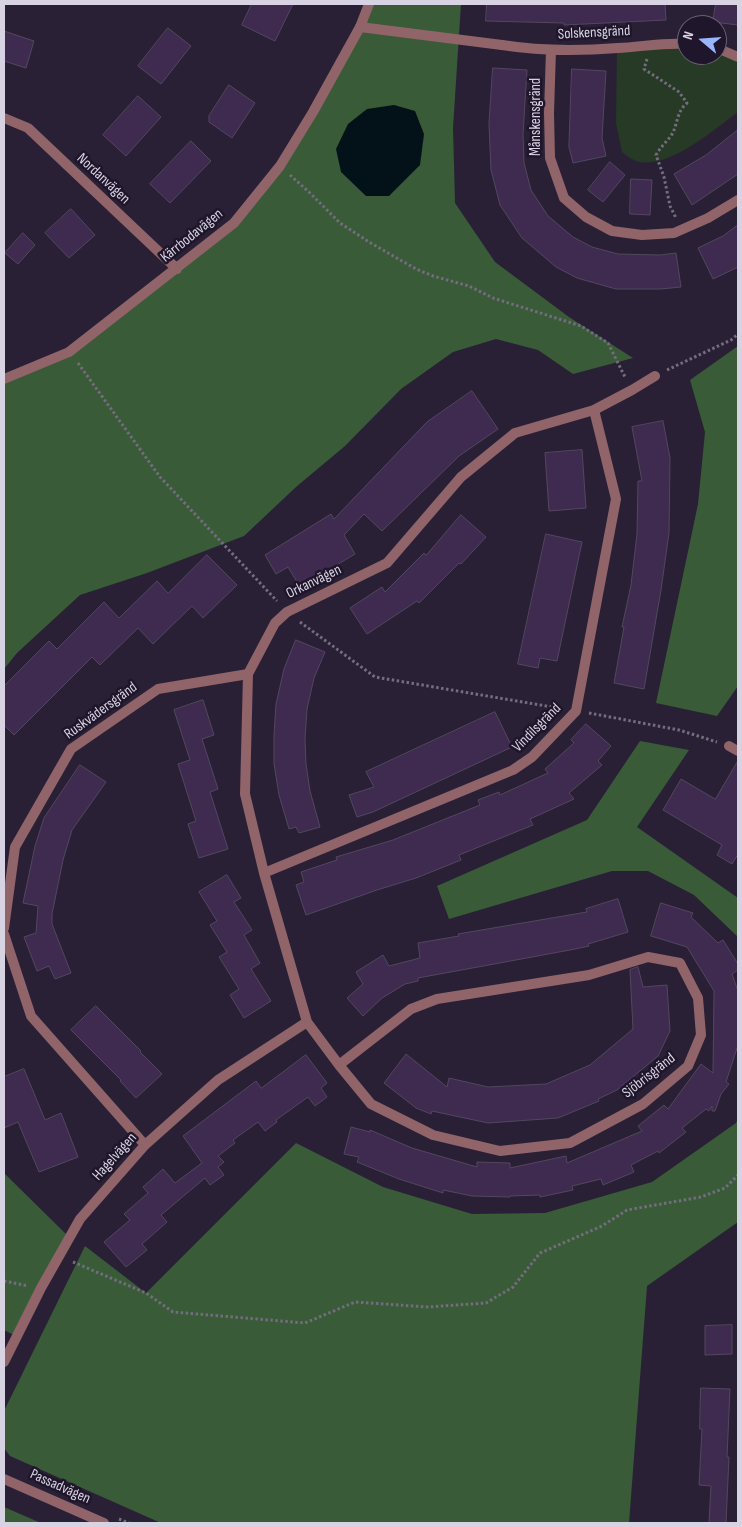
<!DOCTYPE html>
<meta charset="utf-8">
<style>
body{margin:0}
#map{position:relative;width:742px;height:1527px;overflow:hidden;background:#292036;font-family:"Sofia Sans Condensed",sans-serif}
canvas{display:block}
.frame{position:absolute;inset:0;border:5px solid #d8d3e2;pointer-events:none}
.north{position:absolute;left:677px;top:15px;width:50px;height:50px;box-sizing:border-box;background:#1f162b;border:1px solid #696274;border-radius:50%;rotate:288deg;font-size:14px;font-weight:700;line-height:20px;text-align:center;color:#d8d3e2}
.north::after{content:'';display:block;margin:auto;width:18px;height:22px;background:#98b5fd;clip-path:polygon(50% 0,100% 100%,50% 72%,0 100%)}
</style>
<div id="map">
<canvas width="742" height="1527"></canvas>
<div class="frame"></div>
<div class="north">N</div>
</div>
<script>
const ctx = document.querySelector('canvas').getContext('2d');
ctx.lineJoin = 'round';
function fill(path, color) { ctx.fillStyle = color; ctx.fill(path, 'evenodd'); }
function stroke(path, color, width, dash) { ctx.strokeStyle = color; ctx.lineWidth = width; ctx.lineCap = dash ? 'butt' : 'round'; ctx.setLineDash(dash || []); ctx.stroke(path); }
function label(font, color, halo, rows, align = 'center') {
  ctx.font = font + ' "Sofia Sans Condensed",sans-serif'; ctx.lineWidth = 5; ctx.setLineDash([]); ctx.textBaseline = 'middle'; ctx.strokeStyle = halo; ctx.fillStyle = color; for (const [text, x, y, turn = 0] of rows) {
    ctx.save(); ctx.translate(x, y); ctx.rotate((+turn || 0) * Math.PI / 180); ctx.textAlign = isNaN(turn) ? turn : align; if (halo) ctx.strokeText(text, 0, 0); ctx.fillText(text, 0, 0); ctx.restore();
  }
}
const green = new Path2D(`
 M 687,44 L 687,55 L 717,55 L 717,48 L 738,57 L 738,112 C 715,129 667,171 636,161 C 631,159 626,155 622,152 L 616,123 L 617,48 Z`);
const forest = new Path2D(`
 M 369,4 L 461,4 L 453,128 L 455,203 L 495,262 L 569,317 L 633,358 L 573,374 L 538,350 L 496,339 L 453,352 L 401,389 L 345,446 L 296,487 L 244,536 L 147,573 L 80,595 L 17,653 L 4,669 L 4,379 L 69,352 L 234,223 L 280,166 Z
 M 738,346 L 738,686 L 717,716 L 656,703 L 698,504 L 705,432 L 690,380 Z
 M 640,741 L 689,750 L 637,827 L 738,898 L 738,937 L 694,895 L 648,871 L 612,871 L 449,919 L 437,886 L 587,820 Z
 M 738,1119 L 738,1222 L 647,1286 L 629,1523 L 161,1523 L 10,1456 L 4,1448 L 4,1411 L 85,1246 L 146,1293 L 296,1143 L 383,1187 L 472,1214 L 545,1213 L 652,1182 L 736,1123 Z
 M 4,1173 L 69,1237 L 16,1336 L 4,1330 Z
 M 4,1507 L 41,1523 L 4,1523 Z`);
const water = new Path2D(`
 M 394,105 L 415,111 L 424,134 L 420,165 L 389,196 L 366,196 L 341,172 L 336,149 L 348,124 L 367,109 Z`);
const building = new Path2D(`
 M 252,4 L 293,4 L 275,41 L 242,25 Z
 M 487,4 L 665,4 L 666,20 L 564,25 L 564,23 L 486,21 Z
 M 716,4 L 738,4 L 738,25 L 713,22 Z
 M 168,28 L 191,46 L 161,84 L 138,66 Z
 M 4,31 L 34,41 L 26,68 L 4,61 Z
 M 493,68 L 527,70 L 523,134 L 524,163 L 531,190 L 548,216 L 573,237 L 592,247 L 618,254 L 660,255 L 676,253 L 681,287 L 661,289 L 616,289 L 577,278 L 556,267 L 522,238 L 500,205 L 491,170 L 489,124 Z
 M 572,69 L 606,71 L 602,138 L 606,156 L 573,163 L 569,147 Z
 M 229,85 L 255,103 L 232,138 L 209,122 L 209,116 Z
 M 138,96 L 161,117 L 126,156 L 103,135 Z
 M 738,130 L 738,174 L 692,205 L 674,174 L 706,155 Z
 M 191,141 L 211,161 L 170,203 L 150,184 Z
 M 610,162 L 625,175 L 603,202 L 588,190 Z
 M 631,179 L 652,180 L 650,215 L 630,214 Z
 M 71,209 L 95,235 L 69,258 L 45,233 Z
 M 738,225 L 738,267 L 713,279 L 698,248 L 723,236 Z
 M 23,233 L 35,245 L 18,264 L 5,253 Z
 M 472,391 L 498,429 L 459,456 L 382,531 L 364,514 L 344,535 L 355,554 L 300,587 L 288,567 L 276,574 L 265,555 L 331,514 L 334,519 L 427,422 Z
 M 663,421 L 670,458 L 669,533 L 661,590 L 644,689 L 614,683 L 624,627 L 622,627 L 631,585 L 637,534 L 638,481 L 642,481 L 632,427 Z
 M 582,450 L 586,508 L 549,511 L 545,453 Z
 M 461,515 L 486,537 L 461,564 L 459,563 L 419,603 L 417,601 L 367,634 L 350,608 L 382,587 L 385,592 L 424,553 L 426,555 Z
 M 546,534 L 582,542 L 557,661 L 540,658 L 538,668 L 518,664 Z
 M 207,555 L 237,585 L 203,618 L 192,606 L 153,644 L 138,628 L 100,665 L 92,657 L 14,735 L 4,725 L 4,686 L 49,641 L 57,649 L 104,602 L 119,618 L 157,581 L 168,593 Z
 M 296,640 L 325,652 L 314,678 L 307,709 L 305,739 L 306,764 L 310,791 L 320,827 L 299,833 L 296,827 L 289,829 L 279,795 L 274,764 L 274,736 L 276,704 L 284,669 Z
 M 203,700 L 214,735 L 202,739 L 218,789 L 210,792 L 228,849 L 199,858 L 188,824 L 196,821 L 178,764 L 190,760 L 174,710 Z
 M 495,712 L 512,747 L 373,812 L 357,817 L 349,795 L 374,787 L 366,772 Z
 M 586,724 L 611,746 L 598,761 L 602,765 L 569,793 L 574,799 L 530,819 L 533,825 L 459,855 L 461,860 L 416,878 L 377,890 L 306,915 L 296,885 L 304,882 L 301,872 L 337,860 L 336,857 L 393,840 L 480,805 L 478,800 L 499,792 L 500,795 L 548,773 L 545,769 L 574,743 L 571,740 Z
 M 738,761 L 738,854 L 732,864 L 717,855 L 722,845 L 663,810 L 681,779 L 715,799 Z
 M 80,765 L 106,782 L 72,830 L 63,860 L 52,914 L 52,924 L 71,973 L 55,979 L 49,966 L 37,971 L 24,937 L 36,933 L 38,906 L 23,903 L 35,846 L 44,818 Z
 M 227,875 L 241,898 L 234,902 L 252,930 L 244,935 L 260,963 L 251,969 L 271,1001 L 244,1018 L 230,995 L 239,989 L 219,957 L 227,952 L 210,925 L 217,921 L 199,892 Z
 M 618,899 L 628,932 L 588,944 L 589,946 L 570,950 L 418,978 L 418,981 L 405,984 L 382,998 L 363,1016 L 347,998 L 363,984 L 356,972 L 383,955 L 389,966 L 420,958 L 418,943 L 459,936 L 458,934 L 587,912 L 586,909 Z
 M 661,903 L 693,913 L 691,917 L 718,943 L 723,940 L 738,964 L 738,970 L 732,974 L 738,991 L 738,1045 L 726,1082 L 729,1084 L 721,1094 L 715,1111 L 712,1111 L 712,1106 L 709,1111 L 706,1109 L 682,1128 L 686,1132 L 659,1153 L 658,1151 L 631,1165 L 634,1172 L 603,1185 L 601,1179 L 572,1186 L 573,1190 L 540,1197 L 540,1195 L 510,1196 L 510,1197 L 472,1196 L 443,1190 L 443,1193 L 399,1179 L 357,1162 L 359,1157 L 344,1154 L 351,1127 L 370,1132 L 370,1130 L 412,1148 L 477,1167 L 477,1162 L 510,1163 L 510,1168 L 566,1156 L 567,1163 L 642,1131 L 638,1126 L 664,1105 L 668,1109 L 701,1064 L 713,1073 L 714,991 L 687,947 L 651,936 Z
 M 638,967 L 643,987 L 667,985 L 670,1031 L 658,1056 L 617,1090 L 598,1099 L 599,1101 L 558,1118 L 488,1123 L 432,1111 L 431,1114 L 416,1108 L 384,1083 L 406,1054 L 447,1087 L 449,1078 L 488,1087 L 546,1084 L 590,1065 L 633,1029 L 630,970 Z
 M 96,1006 L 141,1051 L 140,1052 L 162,1074 L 136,1098 L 120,1081 L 121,1080 L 71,1030 Z
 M 306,1055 L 327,1083 L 321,1088 L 327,1097 L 315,1106 L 308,1097 L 276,1120 L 277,1122 L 265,1131 L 258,1122 L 233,1140 L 235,1143 L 218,1156 L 224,1162 L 218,1167 L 224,1175 L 210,1185 L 205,1178 L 161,1215 L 167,1222 L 142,1244 L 147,1250 L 126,1267 L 104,1242 L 130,1220 L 124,1214 L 148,1193 L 143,1187 L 163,1169 L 175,1183 L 202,1163 L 183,1136 L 256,1081 L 261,1088 Z
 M 24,1069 L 45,1120 L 61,1113 L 78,1157 L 39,1172 L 18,1122 L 4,1128 L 4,1077 Z
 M 732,1325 L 732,1354 L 705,1355 L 705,1326 Z
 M 701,1388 L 730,1389 L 727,1457 L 729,1457 L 726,1523 L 709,1523 L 711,1486 L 699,1485 L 702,1429 L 700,1429 Z`);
const path = new Path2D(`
 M 647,59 L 644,69 L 679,92 L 687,103 C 676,112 678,125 671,136 C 666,142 660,148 656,155 L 664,177 L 670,206 L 676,218
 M 290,175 L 310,193 L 340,223 L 369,242 L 416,269 L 433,276 L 469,286 L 493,298 L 581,326 L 608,343 L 625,377
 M 78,363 L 160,477 L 277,601
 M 667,370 L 731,340 L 738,334
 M 300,622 L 375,677 L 558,708
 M 589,713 L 679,730 L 717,742
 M 73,1262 L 146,1293 L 173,1312 L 305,1323 L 355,1302 L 428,1307 L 486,1303 L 513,1287 L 540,1253 L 602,1226 L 627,1210 L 701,1197 L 725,1188 L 738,1175
 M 4,1281 L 28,1286
 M 119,1519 L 129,1523`);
const pedestrian = new Path2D(`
 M 360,27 L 502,45`);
const minor = new Path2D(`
 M 502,45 C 540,51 579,51 618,48 C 641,47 664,42 687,44
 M 717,48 L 738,57
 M 551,50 L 549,113 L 550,158 L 564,198 L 586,217 L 612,231 L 642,235 L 674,233 L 708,218 L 738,200
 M 4,118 L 28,128 L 177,269
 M 4,379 L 69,352 L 234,223 L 280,166 L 313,112 L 360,27 L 369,4
 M 729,746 L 738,751
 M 264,873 L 513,770 L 532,757 L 576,711 L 616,499 L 594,410
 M 4,928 L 15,847 L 71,749 L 158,689 L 248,674
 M 4,934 L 31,1016 L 145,1145
 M 339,1065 L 411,1009 L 437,999 L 589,975 L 648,957 L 680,963 L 698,998 L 701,1035 L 688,1066 L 643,1104 L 570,1143 L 500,1151 L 433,1135 L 371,1104 L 339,1065 L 307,1022 L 264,873 L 245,794 L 248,674 L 275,623 L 287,612 L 387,563 L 461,477 L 515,433 L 594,410 L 632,390 L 655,376
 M 4,1362 L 41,1288 L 80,1219 L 145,1145 L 218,1080 L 307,1022`);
const tertiary = new Path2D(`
 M 4,1479 L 104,1523`);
const streetNames = [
 ["Solskensgränd",594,33,-3],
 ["Månskensgränd",536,117,-90],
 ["Nordanvägen",103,179,43],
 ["Kärrbodavägen",192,236,-39],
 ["Orkanvägen",314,582,-26],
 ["Ruskvädersgränd",101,711,-36],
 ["Vindilsgränd",537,728,-45],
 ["Sjöbrisgränd",649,1076,-38],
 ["Hagelvägen",115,1157,-48],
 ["Passadvägen",60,1487,24]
];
fill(green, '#263a25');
fill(forest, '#395b38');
fill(water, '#021218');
fill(building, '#3f2b50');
stroke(building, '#53475f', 1);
stroke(path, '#746c7f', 3, [2.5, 2.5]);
stroke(pedestrian, '#906469', 10);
stroke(minor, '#906469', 10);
stroke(tertiary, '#906469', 10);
label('15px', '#d8d3e2', '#1f162b', streetNames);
</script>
